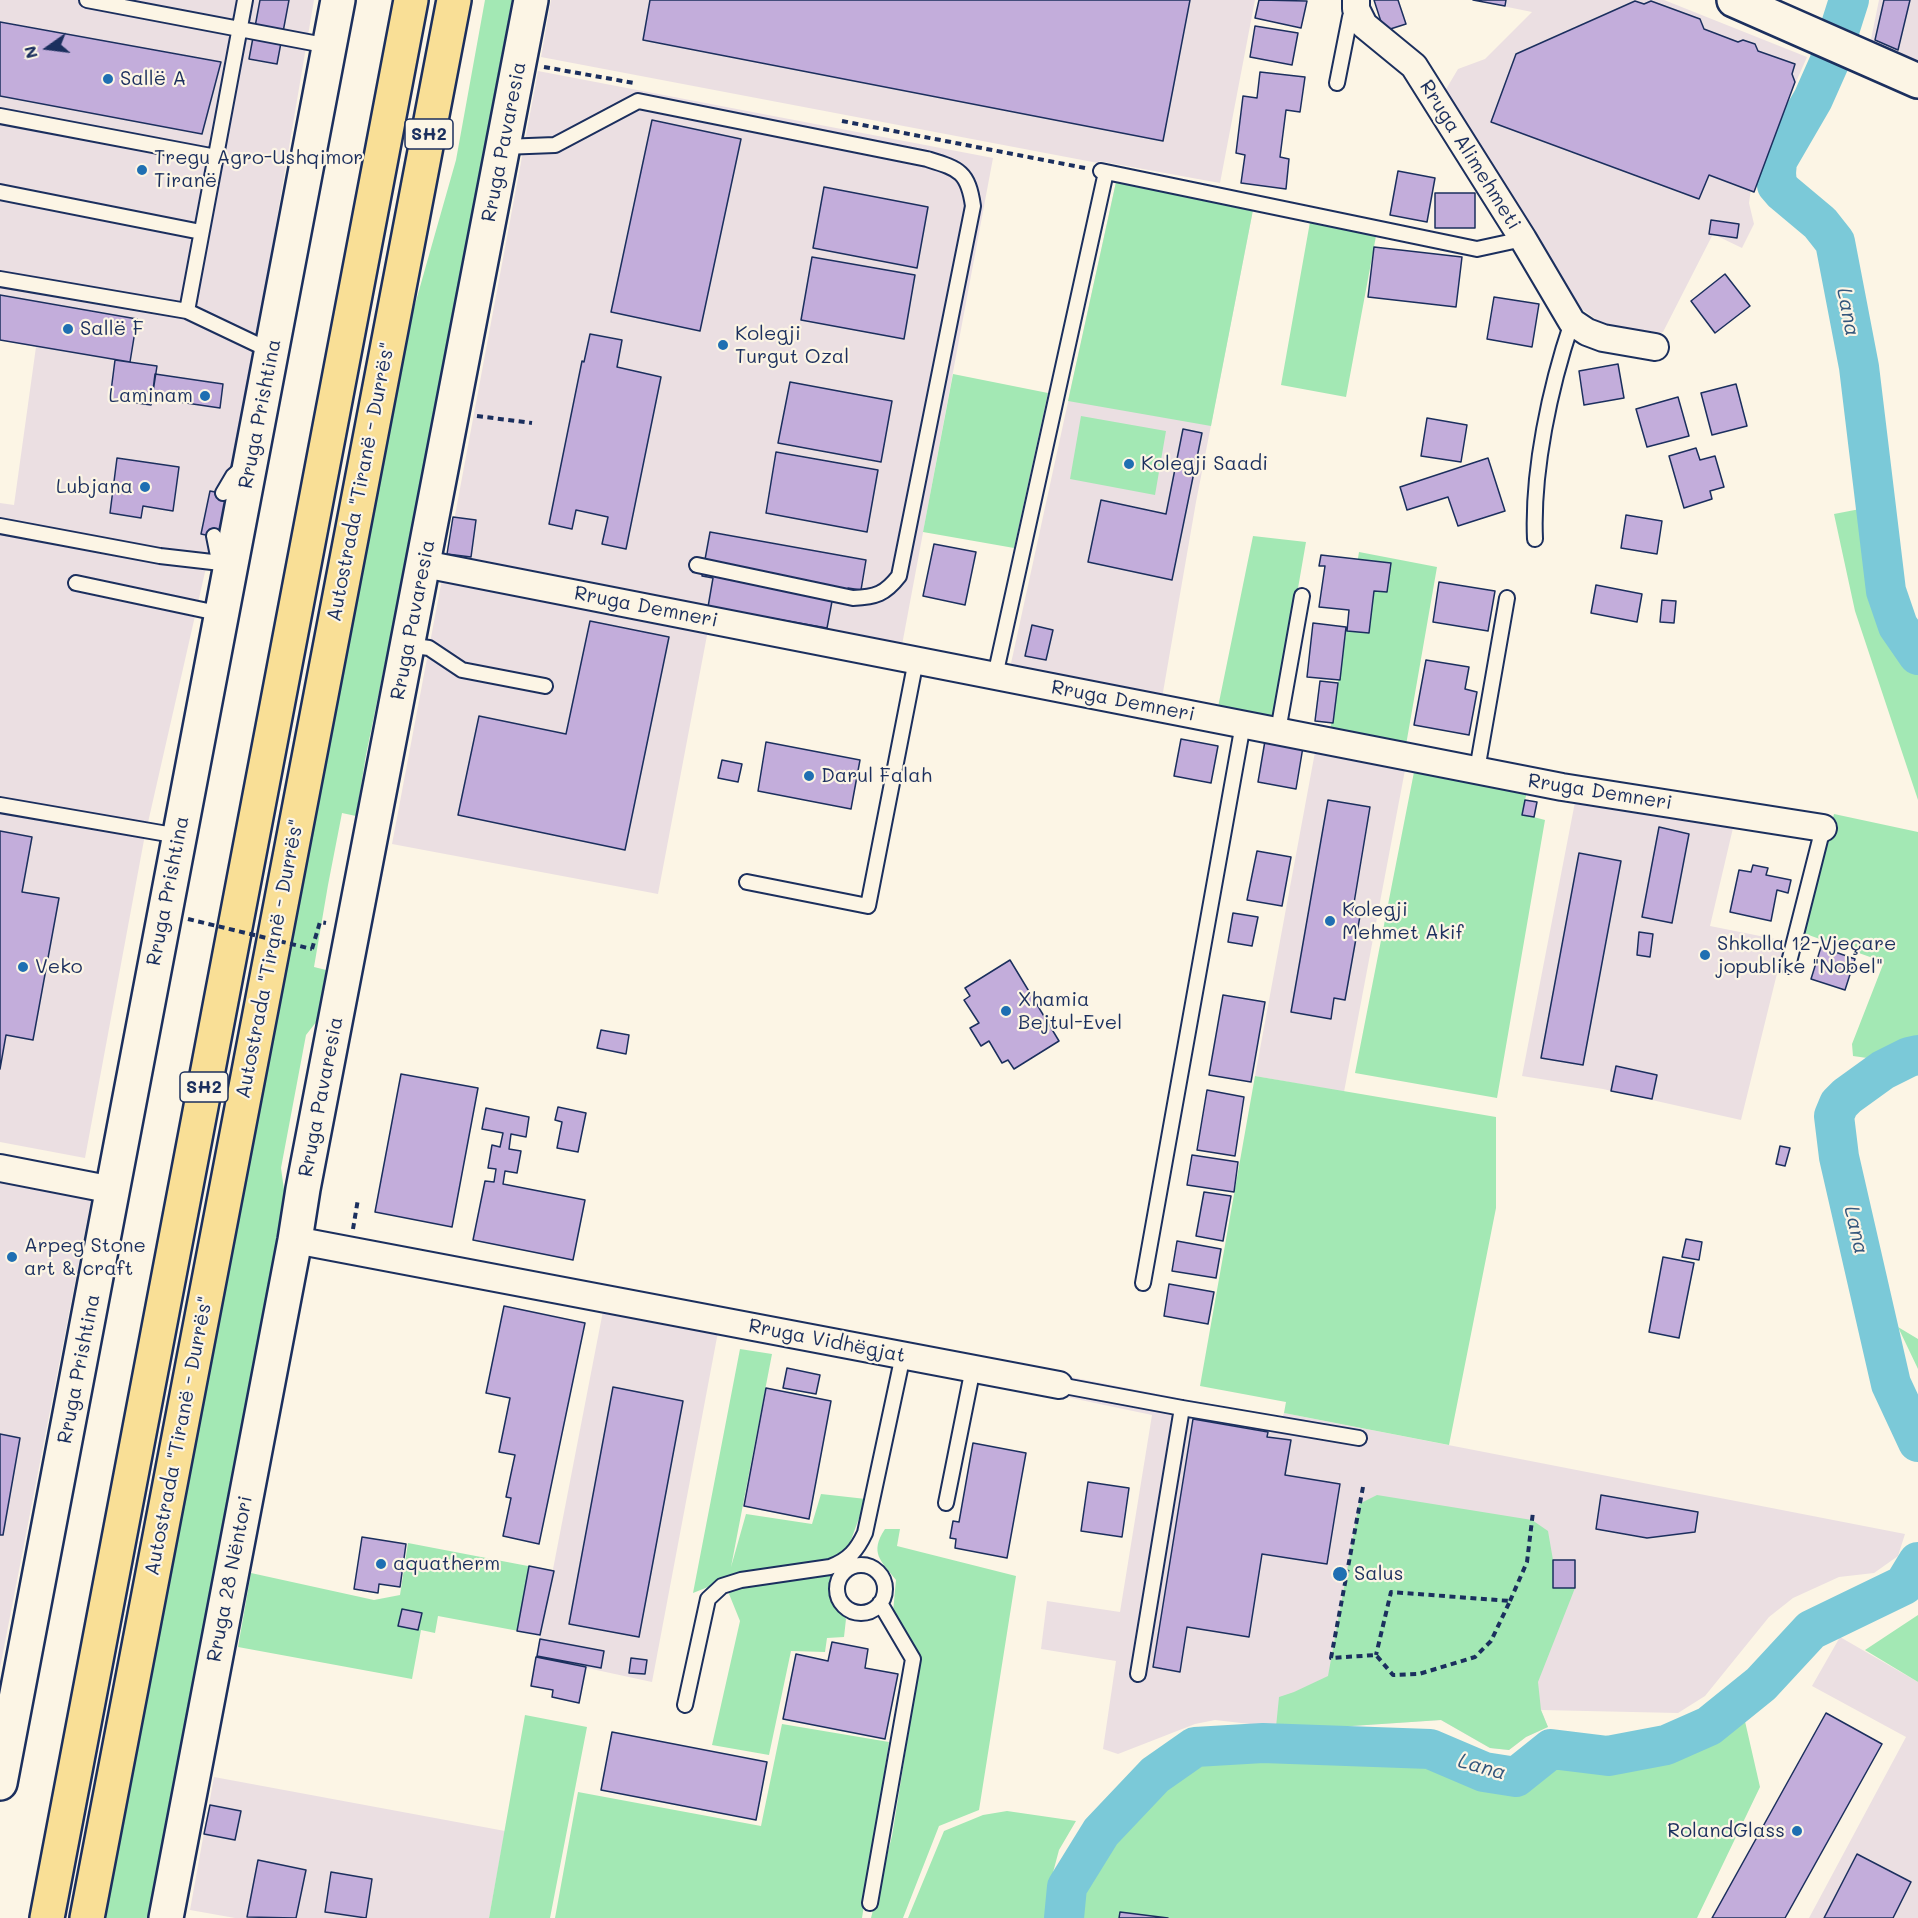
<!DOCTYPE html>
<meta charset="utf-8">
<style>
body{margin:0}
#map{position:relative;width:1918px;height:1918px;overflow:hidden;background:#fcf5e5;font-family:Mali,sans-serif}
canvas{display:block}
.north{position:absolute;left:18px;top:18px;width:60px;height:60px;-webkit-text-stroke:4px #fcf5e5;paint-order:stroke;rotate:256deg;font-size:16px;font-weight:700;line-height:24px;text-align:center;color:#1b2f5e}
.north::after{content:'';display:block;margin:auto;width:21px;height:27px;background:#1b2f5e;clip-path:polygon(50% 0,100% 100%,50% 72%,0 100%)}
</style>
<div id="map">
<canvas width="1918" height="1918"></canvas>
<div class="north">N</div>
</div>
<script>
const ctx = document.querySelector('canvas').getContext('2d');
ctx.lineJoin = 'round';
function fill(path, color) { ctx.fillStyle = color; ctx.fill(path, 'evenodd'); }
function stroke(path, color, width, dash) { ctx.strokeStyle = color; ctx.lineWidth = width; ctx.lineCap = dash ? 'butt' : 'round'; ctx.setLineDash(dash || []); ctx.stroke(path); }
function label(font, color, halo, rows, align = 'center') {
  ctx.font = font + ' Mali,sans-serif'; ctx.lineWidth = 4.5; ctx.setLineDash([]); ctx.textBaseline = 'middle'; ctx.strokeStyle = halo; ctx.fillStyle = color; for (const [text, x, y, turn = 0] of rows) {
    ctx.save(); ctx.translate(x, y); ctx.rotate((+turn || 0) * Math.PI / 180); ctx.textAlign = isNaN(turn) ? turn : align; if (halo) ctx.strokeText(text, 0, 0); ctx.fillText(text, 0, 0); ctx.restore();
  }
}
const built = new Path2D(`
 M 0,0 L 314,0 L 230,495 L 220,538 L 205,572 L 144,840 L 85,1158 L 0,1142 L 0,503 L 14,505 L 36,347 L 0,340 Z
 M 551,0 L 1255,0 L 1220,183 L 1099,161 L 1098,163 L 541,57 Z
 M 1473,0 L 1664,0 L 1807,57 L 1752,182 L 1749,203 L 1754,224 L 1742,248 L 1713,234 L 1663,332 L 1652,336 L 1608,328 L 1571,301 L 1442,96 L 1458,69 L 1485,59 L 1532,12 Z
 M 1879,0 L 1918,0 L 1918,65 L 1870,44 Z
 M 538,71 L 993,158 L 902,645 L 447,558 Z
 M 1116,182 L 1253,210 L 1196,502 L 1162,698 L 1010,668 Z
 M 442,579 L 708,630 L 658,894 L 392,844 Z
 M 1315,752 L 1405,770 L 1344,1092 L 1255,1076 Z
 M 1575,802 L 1733,828 L 1710,926 L 1785,941 L 1741,1120 L 1603,1089 L 1522,1076 Z
 M 0,1179 L 92,1195 L 0,1668 Z
 M 603,1311 L 718,1332 L 652,1682 L 536,1657 Z
 M 1060,1375 L 1282,1418 L 1284,1413 L 1905,1534 L 1898,1556 L 1874,1573 L 1839,1577 L 1793,1598 L 1769,1617 L 1705,1696 L 1678,1713 L 1541,1710 L 1548,1727 L 1526,1737 L 1509,1750 L 1490,1748 L 1441,1720 L 1337,1727 L 1276,1727 L 1215,1720 L 1195,1724 L 1118,1754 L 1103,1749 L 1116,1661 L 1041,1649 L 1047,1601 L 1120,1612 L 1152,1415 L 1057,1395 Z
 M 1840,1637 L 1918,1682 L 1918,1918 L 1809,1918 L 1906,1737 L 1812,1686 Z
 M 214,1777 L 505,1831 L 489,1918 L 235,1918 L 190,1910 Z`);
const green = new Path2D(`
 M 485,0 L 512,0 L 410,541 L 366,755 L 356,816 L 342,813 L 328,885 L 314,967 L 326,970 L 317,1021 L 306,1035 L 281,1168 L 285,1197 L 148,1918 L 99,1918 L 391,389 L 456,160 Z
 M 1116,182 L 1253,210 L 1211,426 L 1068,401 Z
 M 1310,222 L 1376,236 L 1346,397 L 1281,385 Z
 M 953,374 L 1048,393 L 1014,548 L 923,532 Z
 M 1081,416 L 1166,431 L 1155,495 L 1070,479 Z
 M 1860,509 L 1878,602 L 1895,650 L 1918,670 L 1918,800 L 1855,611 L 1834,514 Z
 M 1253,536 L 1306,542 L 1275,721 L 1217,712 Z
 M 1359,552 L 1437,567 L 1406,745 L 1330,731 Z
 M 1414,772 L 1527,791 L 1522,814 L 1545,820 L 1497,1098 L 1355,1073 Z
 M 1834,814 L 1918,832 L 1918,1038 L 1874,1059 L 1853,1056 L 1852,1044 L 1884,962 L 1803,933 Z
 M 1255,1076 L 1496,1117 L 1496,1208 L 1449,1445 L 1284,1413 L 1286,1402 L 1200,1386 Z
 M 1898,1327 L 1918,1339 L 1918,1369 Z
 M 740,1349 L 772,1354 L 731,1567 L 746,1514 L 812,1524 L 821,1494 L 866,1499 L 847,1551 L 819,1564 L 728,1579 L 693,1593 Z
 M 1377,1495 L 1532,1520 L 1548,1531 L 1553,1560 L 1553,1588 L 1575,1588 L 1538,1682 L 1541,1710 L 1548,1727 L 1526,1737 L 1509,1750 L 1490,1748 L 1441,1720 L 1337,1727 L 1276,1727 L 1279,1697 L 1294,1692 L 1328,1676 L 1359,1504 Z
 M 885,1529 L 900,1529 L 897,1546 L 1016,1576 L 979,1810 L 939,1826 L 903,1918 L 871,1918 L 892,1836 L 920,1662 L 893,1612 L 896,1580 C 881,1561 869,1553 885,1529 Z
 M 408,1543 L 554,1571 L 540,1635 L 438,1616 L 435,1633 L 421,1630 L 412,1679 L 238,1647 L 251,1573 L 374,1600 L 400,1595 Z
 M 835,1571 L 833,1596 L 846,1619 L 844,1637 L 827,1638 L 825,1652 L 791,1651 L 769,1755 L 712,1745 L 740,1621 L 727,1589 Z
 M 1918,1615 L 1918,1682 L 1865,1650 Z
 M 525,1715 L 587,1727 L 550,1918 L 489,1918 Z
 M 1744,1717 L 1760,1787 L 1697,1918 L 1079,1918 C 1079,1909 1079,1899 1081,1891 C 1096,1850 1162,1771 1203,1756 C 1220,1750 1249,1753 1267,1755 L 1423,1756 L 1513,1786 L 1552,1760 L 1603,1763 L 1666,1753 L 1704,1738 Z
 M 782,1724 L 889,1742 L 862,1918 L 555,1918 L 578,1792 L 761,1826 Z
 M 1007,1811 L 1076,1821 L 1059,1850 L 1047,1895 L 1048,1918 L 908,1918 L 944,1831 L 983,1815 Z`);
const river = new Path2D(`
 M 1849,0 L 1829,63 L 1813,99 L 1777,161 L 1776,173 L 1777,185 L 1783,192 L 1820,223 L 1835,242 L 1859,367 L 1886,591 L 1898,626 L 1918,655
 M 1918,1055 L 1909,1057 L 1883,1070 L 1847,1096 L 1839,1104 L 1834,1116 L 1839,1157 L 1891,1384 L 1918,1442
 M 1064,1918 L 1067,1887 L 1101,1832 L 1155,1775 L 1195,1747 L 1263,1743 L 1430,1749 L 1484,1772 L 1516,1777 L 1551,1749 L 1608,1756 L 1666,1745 L 1709,1726 L 1761,1684 L 1811,1630 L 1904,1585 L 1918,1562`);
const building = new Path2D(`
 M 260,0 L 289,0 L 277,64 L 249,59 Z
 M 650,0 L 1190,0 L 1163,141 L 643,40 Z
 M 1259,0 L 1307,1 L 1301,28 L 1255,18 Z
 M 1374,0 L 1398,0 L 1406,24 L 1384,31 Z
 M 1473,0 L 1506,0 L 1505,6 Z
 M 1884,0 L 1910,0 L 1898,50 L 1875,40 Z
 M 1635,1 L 1644,4 L 1651,1 L 1700,19 L 1704,29 L 1738,42 L 1743,40 L 1755,44 L 1758,51 L 1795,64 L 1792,74 L 1795,82 L 1754,192 L 1709,175 L 1699,199 L 1491,122 L 1516,54 Z
 M 0,22 L 221,62 L 202,134 L 0,96 Z
 M 1255,26 L 1298,33 L 1292,65 L 1250,57 Z
 M 1260,72 L 1305,77 L 1300,112 L 1286,110 L 1280,157 L 1289,159 L 1286,189 L 1241,183 L 1245,155 L 1236,153 L 1243,96 L 1257,98 Z
 M 652,120 L 741,139 L 700,331 L 611,312 Z
 M 1398,171 L 1435,178 L 1427,222 L 1390,215 Z
 M 824,187 L 928,207 L 917,268 L 813,248 Z
 M 1435,193 L 1475,193 L 1475,228 L 1435,228 Z
 M 1711,220 L 1739,224 L 1737,238 L 1709,234 Z
 M 1374,247 L 1462,257 L 1456,307 L 1368,297 Z
 M 812,257 L 915,275 L 904,339 L 801,320 Z
 M 1725,274 L 1750,306 L 1715,333 L 1691,301 Z
 M 0,295 L 137,319 L 130,362 L 0,340 Z
 M 1494,297 L 1539,304 L 1532,347 L 1487,339 Z
 M 590,334 L 622,340 L 617,367 L 661,377 L 626,549 L 602,544 L 608,517 L 576,510 L 572,529 L 549,524 L 582,361 L 584,362 Z
 M 115,360 L 157,366 L 151,405 L 110,399 Z
 M 1618,364 L 1624,398 L 1584,405 L 1579,371 Z
 M 155,374 L 223,384 L 220,408 L 152,398 Z
 M 790,382 L 892,401 L 881,462 L 778,443 Z
 M 1736,384 L 1747,426 L 1712,435 L 1701,393 Z
 M 1678,397 L 1689,436 L 1647,447 L 1636,409 Z
 M 1427,418 L 1467,425 L 1461,462 L 1421,456 Z
 M 1183,429 L 1202,433 L 1172,580 L 1088,562 L 1101,500 L 1166,514 Z
 M 1696,448 L 1700,460 L 1715,456 L 1724,487 L 1710,491 L 1712,499 L 1684,508 L 1669,456 Z
 M 776,452 L 878,470 L 867,532 L 766,513 Z
 M 117,458 L 179,467 L 173,511 L 143,506 L 141,518 L 110,513 Z
 M 1488,458 L 1505,511 L 1458,526 L 1448,497 L 1407,510 L 1400,487 Z
 M 210,491 L 230,495 L 220,538 L 201,534 Z
 M 1626,515 L 1662,521 L 1657,554 L 1621,548 Z
 M 453,517 L 476,520 L 471,557 L 447,554 Z
 M 710,532 L 866,560 L 861,590 L 848,588 L 847,598 L 833,596 L 827,628 L 708,607 L 713,578 L 702,576 Z
 M 934,544 L 976,552 L 965,605 L 923,596 Z
 M 1321,555 L 1391,563 L 1387,592 L 1374,591 L 1369,633 L 1347,631 L 1349,610 L 1319,607 L 1325,566 L 1319,566 Z
 M 1439,582 L 1495,591 L 1488,631 L 1433,622 Z
 M 1596,585 L 1642,594 L 1637,622 L 1591,613 Z
 M 1662,600 L 1676,601 L 1674,623 L 1660,622 Z
 M 590,621 L 669,637 L 625,850 L 458,815 L 479,716 L 566,734 Z
 M 1313,623 L 1346,627 L 1340,680 L 1307,677 Z
 M 1032,625 L 1053,630 L 1046,660 L 1025,656 Z
 M 1426,660 L 1469,667 L 1465,689 L 1477,692 L 1469,735 L 1414,725 Z
 M 1320,681 L 1338,683 L 1333,723 L 1315,721 Z
 M 1266,735 L 1304,741 L 1296,789 L 1258,782 Z
 M 1181,739 L 1218,746 L 1211,783 L 1174,776 Z
 M 766,742 L 860,760 L 851,809 L 758,791 Z
 M 722,760 L 742,764 L 738,782 L 718,778 Z
 M 1328,800 L 1370,807 L 1352,915 L 1360,916 L 1345,1000 L 1334,998 L 1331,1019 L 1291,1012 Z
 M 1525,800 L 1537,802 L 1534,817 L 1522,815 Z
 M 1659,827 L 1689,834 L 1672,923 L 1642,917 Z
 M 0,831 L 32,837 L 22,892 L 59,898 L 33,1040 L 6,1035 L 0,1069 Z
 M 1257,851 L 1291,857 L 1282,906 L 1247,900 Z
 M 1579,853 L 1621,861 L 1583,1065 L 1541,1058 Z
 M 1753,865 L 1768,868 L 1766,875 L 1791,880 L 1788,893 L 1777,890 L 1771,921 L 1730,912 L 1739,870 L 1751,872 Z
 M 1233,913 L 1258,917 L 1252,946 L 1228,942 Z
 M 1639,932 L 1653,934 L 1650,957 L 1637,955 Z
 M 1821,947 L 1855,959 L 1845,990 L 1811,979 Z
 M 1010,960 L 1059,1041 L 1014,1069 L 1008,1060 L 1002,1063 L 989,1041 L 981,1046 L 970,1028 L 979,1023 L 964,1000 L 970,996 L 965,988 Z
 M 1223,995 L 1265,1002 L 1251,1082 L 1209,1075 Z
 M 601,1030 L 629,1035 L 626,1054 L 597,1048 Z
 M 1616,1066 L 1657,1075 L 1652,1099 L 1611,1091 Z
 M 401,1074 L 478,1088 L 452,1227 L 375,1212 Z
 M 1207,1090 L 1244,1097 L 1235,1156 L 1197,1150 Z
 M 558,1107 L 586,1113 L 578,1152 L 557,1148 L 562,1122 L 555,1120 Z
 M 486,1108 L 529,1117 L 526,1137 L 511,1134 L 509,1149 L 521,1151 L 517,1173 L 505,1171 L 503,1184 L 585,1200 L 573,1260 L 473,1240 L 485,1181 L 494,1182 L 496,1169 L 488,1168 L 492,1145 L 500,1147 L 503,1133 L 482,1129 Z
 M 1780,1146 L 1790,1148 L 1785,1166 L 1776,1164 Z
 M 1192,1155 L 1238,1162 L 1234,1192 L 1187,1185 Z
 M 1204,1192 L 1231,1196 L 1223,1241 L 1196,1236 Z
 M 1686,1239 L 1702,1242 L 1699,1260 L 1682,1257 Z
 M 1177,1241 L 1221,1249 L 1216,1278 L 1172,1271 Z
 M 1663,1257 L 1694,1263 L 1679,1338 L 1649,1332 Z
 M 1169,1284 L 1214,1292 L 1208,1324 L 1164,1316 Z
 M 504,1306 L 585,1323 L 539,1544 L 503,1536 L 511,1498 L 506,1497 L 515,1455 L 499,1452 L 510,1398 L 486,1393 Z
 M 787,1368 L 820,1375 L 816,1394 L 783,1388 Z
 M 613,1387 L 683,1401 L 639,1637 L 569,1624 Z
 M 766,1388 L 831,1401 L 809,1519 L 744,1506 Z
 M 1193,1419 L 1268,1432 L 1267,1437 L 1291,1440 L 1285,1475 L 1340,1484 L 1327,1564 L 1262,1554 L 1249,1637 L 1187,1627 L 1180,1672 L 1153,1667 Z
 M 0,1434 L 20,1438 L 3,1535 L 0,1535 Z
 M 973,1443 L 1026,1453 L 1007,1558 L 955,1548 L 956,1539 L 950,1538 L 953,1521 L 959,1522 Z
 M 1088,1482 L 1129,1488 L 1122,1537 L 1081,1531 Z
 M 1601,1495 L 1698,1512 L 1695,1532 L 1647,1538 L 1596,1529 Z
 M 362,1537 L 406,1544 L 400,1587 L 379,1584 L 378,1593 L 354,1589 Z
 M 1553,1560 L 1575,1560 L 1575,1588 L 1553,1588 Z
 M 529,1566 L 554,1571 L 540,1635 L 517,1631 Z
 M 402,1609 L 422,1613 L 418,1630 L 398,1626 Z
 M 540,1639 L 604,1651 L 601,1668 L 537,1656 Z
 M 832,1642 L 868,1649 L 865,1668 L 898,1674 L 885,1739 L 783,1719 L 796,1654 L 828,1661 Z
 M 536,1657 L 586,1667 L 579,1703 L 552,1697 L 553,1690 L 531,1686 Z
 M 631,1658 L 647,1660 L 645,1674 L 629,1673 Z
 M 1826,1713 L 1882,1744 L 1785,1918 L 1712,1918 Z
 M 612,1732 L 767,1762 L 756,1820 L 601,1790 Z
 M 210,1805 L 241,1811 L 235,1840 L 204,1834 Z
 M 1857,1854 L 1911,1882 L 1893,1918 L 1824,1918 Z
 M 258,1860 L 306,1870 L 296,1918 L 247,1917 Z
 M 331,1872 L 372,1879 L 366,1918 L 325,1912 Z
 M 1120,1912 L 1168,1918 L 1119,1918 Z`);
const path = new Path2D(`
 M 544,67 L 634,83
 M 842,121 L 1085,168
 M 477,416 L 532,423
 M 312,949 L 320,922 L 326,923
 M 353,1229 L 358,1199
 M 1363,1487 L 1331,1658 L 1376,1655 L 1393,1675 L 1419,1674 L 1475,1657 L 1491,1641 L 1510,1601 L 1391,1592 L 1376,1655
 M 1510,1601 L 1527,1562 L 1533,1512`);
const lane = new Path2D(`
 M 87,0 L 329,46
 M 1337,83 L 1350,17 L 1356,9
 M 0,116 L 216,157
 M 503,147 L 555,145 L 638,101 L 927,159 C 959,169 968,171 973,206 L 899,576 C 885,594 876,597 853,598 L 697,565
 M 1101,171 L 1477,249 L 1523,239
 M 0,192 L 201,232
 M 0,279 L 187,311 L 271,351
 M 187,311 L 245,0
 M 223,493 L 233,476 L 241,469
 M 0,526 L 160,556 L 221,563
 M 214,536 L 218,556 L 224,568
 M 1535,539 C 1532,471 1550,387 1572,322
 M 76,583 L 222,614
 M 408,645 L 429,648 L 462,670 L 545,686
 M 995,676 L 1106,172
 M 1278,731 L 1302,596
 M 1477,770 L 1507,598
 M 0,805 L 179,836
 M 747,882 L 868,906 L 916,660
 M 1788,966 L 1823,828
 M 1143,1283 L 1243,724
 M 1059,1385 L 1182,1408 L 1359,1438
 M 946,1503 L 973,1368
 M837 1589a24 24 0 1 1 48 0a24 24 0 1 1-48 0Z
 M 1138,1674 L 1182,1408
 M 685,1705 L 708,1599 L 722,1586 L 741,1580 L 830,1567 C 849,1560 857,1550 865,1533 L 903,1355
 M 870,1903 L 913,1659 L 880,1603`);
const street = new Path2D(`
 M 1356,0 L 1356,9 L 1364,25 L 1414,66 L 1523,239 L 1572,322 L 1587,332 L 1603,338 L 1655,347
 M 424,564 L 1562,787 L 1823,828
 M 0,1168 L 113,1190
 M 295,1240 L 1059,1385`);
const secondary = new Path2D(`
 M 1734,0 L 1918,81
 M 0,1783 L 338,0
 M 166,1918 L 295,1240 L 303,1189 L 531,0`);
const highway = new Path2D(`
 M 47,1918 L 411,0
 M 87,1918 L 454,0`);
const pathBridge = new Path2D(`
 M 188,919 L 312,949`);
const markers = [
 [108,79,6,"#1f6fb2"],
 [142,170,6,"#1f6fb2"],
 [68,329,6,"#1f6fb2"],
 [723,345,6,"#1f6fb2"],
 [205,396,6,"#1f6fb2"],
 [1129,464,6,"#1f6fb2"],
 [145,487,6,"#1f6fb2"],
 [809,776,6,"#1f6fb2"],
 [1330,921,6,"#1f6fb2"],
 [1705,955,6,"#1f6fb2"],
 [23,967,6,"#1f6fb2"],
 [1006,1011,6,"#1f6fb2"],
 [12,1257,6,"#1f6fb2"],
 [381,1564,6,"#1f6fb2"],
 [1340,1574,8,"#1f6fb2"],
 [1797,1831,6,"#1f6fb2"]
];
const shields = [
 [429,134,48],
 [204,1087,48]
];
const shieldNames = [
 ["SH2",429,134],
 ["SH2",204,1087]
];
const poiNames = [
 ["Sallë A",120,79],
 ["Tregu Agro-Ushqimor",154,158],
 ["Tiranë",154,181],
 ["Sallë F",80,329],
 ["Kolegji",735,334],
 ["Turgut Ozal",735,357],
 ["Laminam",193,396,"right"],
 ["Kolegji Saadi",1141,464],
 ["Lubjana",133,487,"right"],
 ["Darul Falah",821,776],
 ["Kolegji",1342,910],
 ["Mehmet Akif",1342,933],
 ["Shkolla 12-Vjeçare",1717,944],
 ["jopublike \"Nobel\"",1717,967],
 ["Veko",35,967],
 ["Xhamia",1018,1000],
 ["Bejtul-Evel",1018,1023],
 ["Arpeg Stone",24,1246],
 ["art & craft",24,1269],
 ["aquatherm",393,1564],
 ["Salus",1354,1574],
 ["RolandGlass",1785,1831,"right"]
];
const streetNames = [
 ["Rruga Pavaresia",504,142,-79],
 ["Rruga Alimehmeti",1470,155,58],
 ["Rruga Prishtina",260,414,-79],
 ["Autostrada \"Tiranë - Durrës\"",361,482,-79],
 ["Rruga Demneri",646,607,11],
 ["Rruga Pavaresia",413,620,-79],
 ["Rruga Demneri",1123,701,11],
 ["Rruga Demneri",1600,792,9],
 ["Rruga Prishtina",168,891,-79],
 ["Autostrada \"Tiranë - Durrës\"",270,959,-79],
 ["Rruga Pavaresia",321,1097,-79],
 ["Rruga Vidhëgjat",827,1341,11],
 ["Rruga Prishtina",79,1369,-79],
 ["Autostrada \"Tiranë - Durrës\"",179,1436,-79],
 ["Rruga 28 Nëntori",230,1579,-79]
];
const waterNames = [
 ["Lana",1848,312,79],
 ["Lana",1856,1230,77],
 ["Lana",1482,1767,16]
];
fill(built, '#ebdfe2');
fill(green, '#a3e8b4');
stroke(river, '#7bc9d8', 40);
fill(building, '#c3addb');
stroke(building, '#1b2f5e', 1.5);
stroke(lane, '#1b2f5e', 18);
stroke(street, '#1b2f5e', 30);
stroke(secondary, '#1b2f5e', 38);
stroke(highway, '#1b2f5e', 38);
stroke(path, '#1b2f5e', 4, [6, 4.5]);
stroke(lane, '#fcf5e5', 14);
stroke(street, '#fcf5e5', 26);
stroke(secondary, '#fcf5e5', 33);
stroke(highway, '#f9df96', 33);
stroke(pathBridge, '#1b2f5e', 4, [6, 4.5]);
for (const [x, y, r, color] of markers) { const dot = new Path2D(); dot.arc(x, y, r, 0, 2 * Math.PI); ctx.fillStyle = color; ctx.fill(dot); stroke(dot, '#fcf5e5', 2); }
for (const [x, y, w] of shields) { const box = new Path2D(); box.roundRect(x - w / 2, y - 15, w, 30, 4.5); ctx.fillStyle = '#fcf5e5'; ctx.fill(box); stroke(box, '#1b2f5e', 1.5); }
label('bold 18px', '#1b2f5e', null, shieldNames);
label('20px', '#1b2f5e', '#fcf5e5', poiNames, 'left');
label('20px', '#1b2f5e', '#fcf5e5', streetNames);
label('italic 21px', '#33567c', '#fcf5e5', waterNames);
</script>
